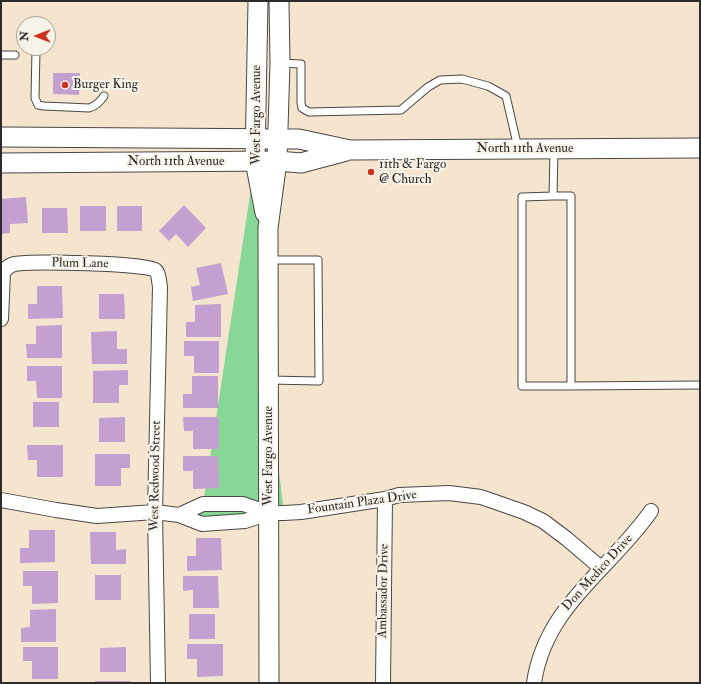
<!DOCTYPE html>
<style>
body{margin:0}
#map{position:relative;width:701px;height:684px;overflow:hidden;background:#f5e5ce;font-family:"IM FELL Double Pica",serif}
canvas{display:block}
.frame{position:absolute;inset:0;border:2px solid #2b2b2b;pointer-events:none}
.north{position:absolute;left:16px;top:16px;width:40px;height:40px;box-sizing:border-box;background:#f7f3e8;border:1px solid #a5a39c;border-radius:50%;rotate:270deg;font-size:11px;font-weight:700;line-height:16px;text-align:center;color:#2b2b2b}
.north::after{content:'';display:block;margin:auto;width:14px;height:18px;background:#c8321e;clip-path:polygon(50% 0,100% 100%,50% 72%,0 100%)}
</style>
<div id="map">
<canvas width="701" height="684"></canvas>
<div class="frame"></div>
<div class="north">N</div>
</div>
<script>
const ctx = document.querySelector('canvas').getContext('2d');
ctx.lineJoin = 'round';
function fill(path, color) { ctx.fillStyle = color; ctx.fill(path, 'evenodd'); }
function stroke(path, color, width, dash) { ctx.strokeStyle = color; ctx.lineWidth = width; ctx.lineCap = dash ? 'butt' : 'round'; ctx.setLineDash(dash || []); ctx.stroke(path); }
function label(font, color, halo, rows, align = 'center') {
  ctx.font = font + ' "IM FELL Double Pica",serif'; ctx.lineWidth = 4; ctx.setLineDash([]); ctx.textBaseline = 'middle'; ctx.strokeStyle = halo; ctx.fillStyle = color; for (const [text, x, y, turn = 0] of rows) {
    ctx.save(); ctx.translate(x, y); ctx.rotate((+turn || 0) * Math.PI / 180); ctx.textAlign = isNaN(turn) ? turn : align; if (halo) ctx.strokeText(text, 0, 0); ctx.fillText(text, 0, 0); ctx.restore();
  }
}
const green = new Path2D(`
 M 256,139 L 278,140 L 273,422 L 284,512 L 202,524 L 180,515 L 203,504 L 255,162 Z`);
const building = new Path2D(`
 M 53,73 L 80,73 L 79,95 L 53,94 Z
 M 26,197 L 28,223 L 10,224 L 10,233 L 1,234 L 1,199 Z
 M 184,205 L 206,228 L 188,247 L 176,234 L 169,241 L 159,231 Z
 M 80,206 L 106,206 L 106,231 L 80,231 Z
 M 117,206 L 142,206 L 142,231 L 117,231 Z
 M 42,208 L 67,208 L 68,233 L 42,233 Z
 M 221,263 L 228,294 L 193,301 L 191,287 L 200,285 L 196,268 Z
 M 37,286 L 62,286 L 63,318 L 28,319 L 28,304 L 37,304 Z
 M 99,294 L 124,294 L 125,319 L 99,319 Z
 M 221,304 L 221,337 L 186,337 L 186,322 L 195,322 L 195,305 Z
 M 62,325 L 62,358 L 27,358 L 26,344 L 36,344 L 36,326 Z
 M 117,331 L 117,349 L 127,349 L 127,364 L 92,364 L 91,332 Z
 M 184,341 L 219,341 L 219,373 L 194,373 L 194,356 L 184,356 Z
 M 27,366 L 62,366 L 62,398 L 37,398 L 36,381 L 27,381 Z
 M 128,370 L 128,385 L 119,385 L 119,403 L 93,403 L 93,371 Z
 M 192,376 L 218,376 L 218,408 L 183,408 L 183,394 L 192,394 Z
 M 33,402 L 59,402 L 59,427 L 33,427 Z
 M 125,417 L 125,442 L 99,442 L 99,418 Z
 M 183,417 L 219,417 L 219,449 L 193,449 L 193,431 L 184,431 Z
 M 27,445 L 63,445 L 63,477 L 37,477 L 37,460 L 28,460 Z
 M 95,454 L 130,454 L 130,468 L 121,468 L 121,486 L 95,486 Z
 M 183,456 L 218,456 L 219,488 L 193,489 L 193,471 L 183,471 Z
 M 29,530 L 55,530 L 55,562 L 20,563 L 20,548 L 29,548 Z
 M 90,532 L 116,532 L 116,550 L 126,549 L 126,564 L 91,564 Z
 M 196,538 L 221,538 L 222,570 L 187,571 L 187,556 L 196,556 Z
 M 23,571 L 58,571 L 58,603 L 32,604 L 32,586 L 23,586 Z
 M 95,575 L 121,575 L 121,600 L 95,600 Z
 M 183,576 L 218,576 L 219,608 L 193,608 L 193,590 L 183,591 Z
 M 56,609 L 56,642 L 21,642 L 21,628 L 30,627 L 30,610 Z
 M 189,614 L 215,614 L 215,639 L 189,639 Z
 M 187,644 L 223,644 L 223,676 L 197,677 L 197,659 L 187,659 Z
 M 23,647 L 58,647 L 58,679 L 32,679 L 32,661 L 23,661 Z
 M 126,647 L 126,672 L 100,672 L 100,648 Z
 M 95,681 L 130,681 L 130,683 L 95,683 Z`);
const service = new Path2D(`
 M 36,49 L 35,98 L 38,105 L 44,106 L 89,108 C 96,106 100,102 104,96
 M 1,55 L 15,55
 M 280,63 L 301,64 L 301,103 L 302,108 L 309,112 L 401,110 L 428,87 L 440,80 L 462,79 L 488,86 L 506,96 L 518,148
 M 553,196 L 571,196 L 571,386 L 522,386 L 522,197 L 553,196 L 554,149
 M 269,380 L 319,381 L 318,260 L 270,260
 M 571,386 L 700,385`);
const minor = new Path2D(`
 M 1,319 L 3,273 C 6,268 9,265 15,264 C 29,261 148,263 155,270 C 159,273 159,282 160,287 L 155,512 L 158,683
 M 1,500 L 56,510 L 97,516 L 155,512 L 179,515 L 202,524 L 245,521 L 269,513
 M 179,515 L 203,504 L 243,504 L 269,513 L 284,513 L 301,512 L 385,499 L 399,495 L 449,493 L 481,497 L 524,512 L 543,521 L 567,539 L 601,568
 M 383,683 L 385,499
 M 534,683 C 545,606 610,570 651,511`);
const secondary = new Path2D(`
 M 258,1 L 255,161 L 265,213
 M 1,137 L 299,139 L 350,150 L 700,148
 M 1,163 L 277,161 L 301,163 L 346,151
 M 269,683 L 268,228 L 277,161 L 280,63 L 279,1`);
const markers = [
 [65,85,4,"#c8321e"],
 [371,172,4,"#c8321e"]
];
const poiNames = [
 ["Burger King",73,85],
 ["11th & Fargo",379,165],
 ["@ Church",379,180]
];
const streetNames = [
 ["West Fargo Avenue",257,115,-90],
 ["North 11th Avenue",525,149],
 ["North 11th Avenue",176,162],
 ["Plum Lane",80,264,1],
 ["West Fargo Avenue",269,456,-90],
 ["West Redwood Street",156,476,-89],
 ["Fountain Plaza Drive",362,503,-8],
 ["Don Medico Drive",598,573,-48],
 ["Ambassador Drive",384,591,-89]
];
fill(green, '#89d796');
fill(building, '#c49fd1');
stroke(service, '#494743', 9);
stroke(minor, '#494743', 16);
stroke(secondary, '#494743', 21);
stroke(service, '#fff', 7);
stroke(minor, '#fff', 14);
stroke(secondary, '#fff', 19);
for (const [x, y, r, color] of markers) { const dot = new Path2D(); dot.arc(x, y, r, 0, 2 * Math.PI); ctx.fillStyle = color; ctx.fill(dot); stroke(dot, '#f7f3e8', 1.5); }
label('13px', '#2b2b2b', '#f7f3e8', poiNames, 'left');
label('13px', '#2b2b2b', '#f7f3e8', streetNames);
</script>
